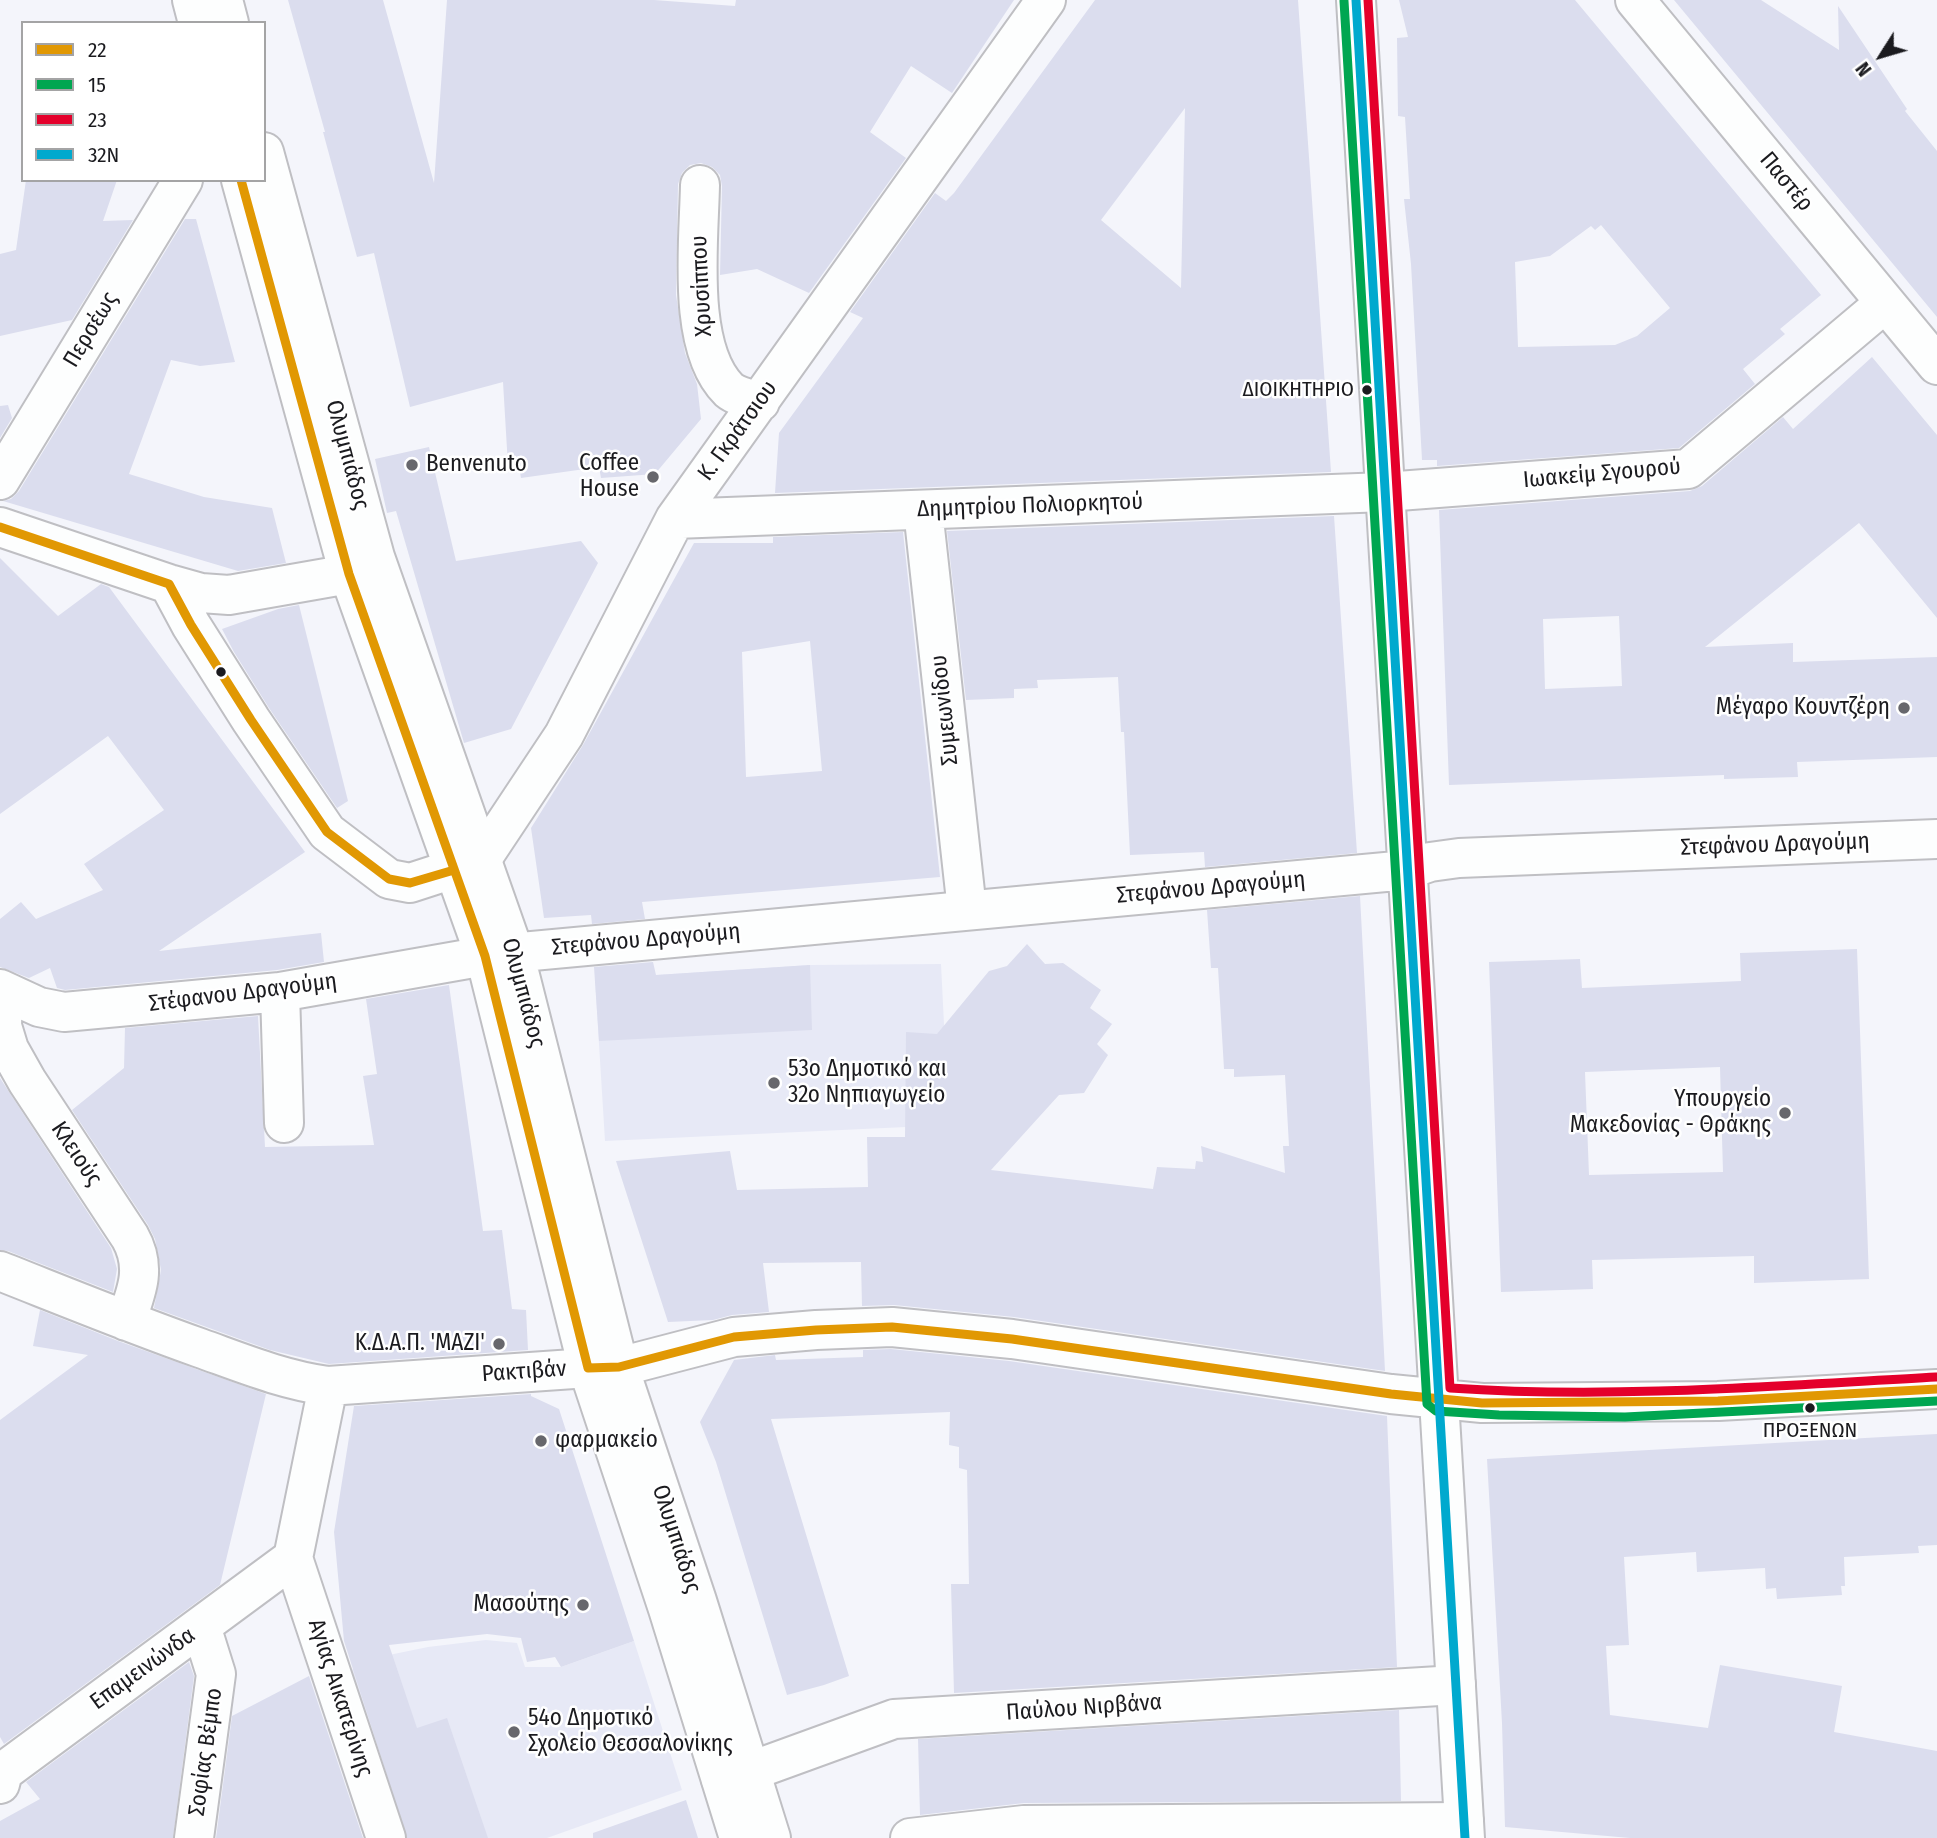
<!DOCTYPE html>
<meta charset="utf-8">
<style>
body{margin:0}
#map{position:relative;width:1937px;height:1838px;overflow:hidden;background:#f4f5fb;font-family:"Fira Sans Condensed",sans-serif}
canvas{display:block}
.legend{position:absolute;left:21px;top:21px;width:245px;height:161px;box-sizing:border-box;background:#fff;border:2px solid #a4a4a5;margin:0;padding:9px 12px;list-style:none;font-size:21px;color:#1b1b1f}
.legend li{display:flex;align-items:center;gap:14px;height:35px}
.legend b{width:35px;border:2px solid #a4a4a5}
.north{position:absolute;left:1846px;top:21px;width:70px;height:70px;-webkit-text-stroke:5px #fff;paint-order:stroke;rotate:233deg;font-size:19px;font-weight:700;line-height:28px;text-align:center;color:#1b1b1f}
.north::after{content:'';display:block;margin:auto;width:24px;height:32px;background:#1b1b1f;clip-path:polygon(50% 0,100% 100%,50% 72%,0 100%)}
</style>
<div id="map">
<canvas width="1937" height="1838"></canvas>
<ul class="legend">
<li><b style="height:9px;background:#e19803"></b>22</li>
<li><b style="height:9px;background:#00a651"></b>15</li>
<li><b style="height:9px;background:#e4002b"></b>23</li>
<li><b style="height:9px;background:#00a9ce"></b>32Ν</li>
</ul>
<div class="north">N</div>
</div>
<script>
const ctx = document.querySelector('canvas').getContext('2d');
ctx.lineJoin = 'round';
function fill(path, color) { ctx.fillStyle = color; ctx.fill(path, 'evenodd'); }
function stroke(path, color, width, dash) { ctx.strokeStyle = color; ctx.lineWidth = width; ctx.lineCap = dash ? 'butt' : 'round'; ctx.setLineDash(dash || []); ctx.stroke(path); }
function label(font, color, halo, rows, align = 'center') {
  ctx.font = font + ' "Fira Sans Condensed",sans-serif'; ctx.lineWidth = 5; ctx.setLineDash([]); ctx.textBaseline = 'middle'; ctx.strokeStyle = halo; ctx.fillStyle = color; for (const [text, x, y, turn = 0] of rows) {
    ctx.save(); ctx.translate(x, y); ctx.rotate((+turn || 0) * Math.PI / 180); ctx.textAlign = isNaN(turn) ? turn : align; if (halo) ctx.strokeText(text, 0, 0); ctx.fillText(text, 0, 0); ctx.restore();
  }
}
const built = new Path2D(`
 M 941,964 L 949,1125 L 605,1141 L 595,979 L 810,965 Z
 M 486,1640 L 517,1643 L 525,1667 L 561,1667 L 634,1641 L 682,1790 L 547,1838 L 401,1838 L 344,1673 L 384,1656 L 428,1647 Z`);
const building = new Path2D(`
 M 288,0 L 383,0 L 434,183 L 447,0 L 654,0 L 735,6 L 736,0 L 1014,0 L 952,93 L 911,66 L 870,132 L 906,158 L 809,293 L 757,269 L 720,275 L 722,186 L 720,175 L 712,167 L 701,163 L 690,165 L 682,173 L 678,184 L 676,295 L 685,353 L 697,384 L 701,419 L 655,474 L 601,478 L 599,467 L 521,478 L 519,467 L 508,466 L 503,382 L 410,407 L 374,253 L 357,257 L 323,132 L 325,132 Z
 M 1095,0 L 1298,0 L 1331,472 L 775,493 L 779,433 L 863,318 L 850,312 L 935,193 L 946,201 L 954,193 ZM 1185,108 L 1181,288 L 1101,220 Z
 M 1399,0 L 1575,0 L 1821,295 L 1780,329 L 1785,334 L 1743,369 L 1755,384 L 1679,448 L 1437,466 L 1437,460 L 1422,460 L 1411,264 L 1404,199 L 1410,199 L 1405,117 L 1398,116 L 1397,38 L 1408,37 ZM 1601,225 L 1670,308 L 1637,336 L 1615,345 L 1518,347 L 1515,262 L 1550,256 L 1591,226 L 1595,230 Z
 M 1674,0 L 1761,0 L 1839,50 L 1838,6 L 1907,109 L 1905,111 L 1937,151 L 1937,317 Z
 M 26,180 L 117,180 L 103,221 L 133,220 L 72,320 L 0,336 L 0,254 L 16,250 Z
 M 185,219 L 196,219 L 235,362 L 200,366 L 171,360 L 129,474 L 204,497 L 272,508 L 286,563 L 238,571 L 3,501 L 11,499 L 19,491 Z
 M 1872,357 L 1937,435 L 1937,618 L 1859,523 L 1705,647 L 1793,643 L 1793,662 L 1937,657 L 1937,757 L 1797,762 L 1798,777 L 1724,779 L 1724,775 L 1449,785 L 1439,510 L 1690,491 L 1702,486 L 1783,417 L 1793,429 ZM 1619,616 L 1622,686 L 1545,689 L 1543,619 Z
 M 8,405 L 12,418 L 0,438 L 0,406 Z
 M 429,447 L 456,561 L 581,541 L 598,563 L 511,729 L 464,743 L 396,511 L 387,513 L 375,459 Z
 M 1334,516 L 1357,853 L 1205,867 L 1204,852 L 1130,855 L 1124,732 L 1121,732 L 1118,677 L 1037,680 L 1038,688 L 1014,689 L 1014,698 L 966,700 L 947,531 Z
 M 903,532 L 940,877 L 642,902 L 645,919 L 592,924 L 591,915 L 544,918 L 531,828 L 583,745 L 694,543 L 773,543 L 773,537 ZM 810,641 L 822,771 L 746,777 L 742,652 Z
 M 0,558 L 58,616 L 101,584 L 109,587 L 305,852 L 159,951 L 321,933 L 324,962 L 277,970 L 65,990 L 57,988 L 50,968 L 29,978 L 0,967 L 0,919 L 21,902 L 36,919 L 103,890 L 84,864 L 164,810 L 108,736 L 0,814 Z
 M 299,605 L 348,801 L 337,808 L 269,708 L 234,652 L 222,629 L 278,609 Z
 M 1360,896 L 1385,1371 L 1014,1317 L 894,1305 L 862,1306 L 861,1262 L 763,1263 L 769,1312 L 732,1315 L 713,1320 L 668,1322 L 616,1161 L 730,1151 L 737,1190 L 868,1187 L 867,1137 L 905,1137 L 906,1032 L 937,1034 L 989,971 L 1007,966 L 1027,944 L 1045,964 L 1063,963 L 1101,990 L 1090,1008 L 1112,1024 L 1097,1044 L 1108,1055 L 1084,1093 L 1059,1095 L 991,1170 L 1153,1189 L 1157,1167 L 1195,1169 L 1196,1161 L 1203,1162 L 1201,1146 L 1285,1173 L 1283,1146 L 1289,1146 L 1285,1075 L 1234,1077 L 1234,1069 L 1224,1069 L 1218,968 L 1211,968 L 1207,910 Z
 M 1857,949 L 1869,1279 L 1754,1283 L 1754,1256 L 1592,1260 L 1593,1289 L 1501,1292 L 1489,962 L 1580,959 L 1582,988 L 1741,981 L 1740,953 ZM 1720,1067 L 1723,1172 L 1589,1175 L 1585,1072 Z
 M 653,962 L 656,975 L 810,965 L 812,1030 L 599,1041 L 594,967 Z
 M 449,985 L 483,1231 L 502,1230 L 512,1309 L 526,1310 L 528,1350 L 329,1364 L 270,1350 L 154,1308 L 161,1270 L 155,1239 L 148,1225 L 72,1110 L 124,1068 L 125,1028 L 258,1016 L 265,1147 L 374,1145 L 363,1076 L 377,1074 L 366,999 Z
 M 0,1078 L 111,1248 L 117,1269 L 113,1292 L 8,1251 L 0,1250 Z
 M 40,1310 L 118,1341 L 266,1394 L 220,1585 L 4,1744 L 0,1737 L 0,1420 L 88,1355 L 33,1346 Z
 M 891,1349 L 1009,1361 L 1387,1416 L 1397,1667 L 954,1693 L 951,1584 L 969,1584 L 967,1470 L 959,1468 L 959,1447 L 949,1445 L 950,1412 L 771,1419 L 849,1676 L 824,1685 L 787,1695 L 716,1462 L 700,1422 L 734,1360 L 775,1355 L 776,1360 L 863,1357 L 863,1350 Z
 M 531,1394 L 531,1396 L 559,1409 L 634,1641 L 561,1667 L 555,1657 L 527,1662 L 521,1638 L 487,1634 L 389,1645 L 417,1728 L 447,1718 L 488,1838 L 407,1838 L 344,1641 L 334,1532 L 354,1406 Z
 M 1937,1434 L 1937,1545 L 1918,1546 L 1919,1553 L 1844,1557 L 1845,1586 L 1841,1586 L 1842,1595 L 1777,1599 L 1776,1588 L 1766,1589 L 1765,1568 L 1697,1572 L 1696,1552 L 1624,1557 L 1629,1645 L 1606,1646 L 1610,1715 L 1708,1728 L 1720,1665 L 1842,1686 L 1834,1732 L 1937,1751 L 1937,1838 L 1630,1838 L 1505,1827 L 1502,1723 L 1487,1459 Z
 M 189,1662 L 194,1676 L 173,1838 L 0,1838 L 0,1821 L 40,1799 L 26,1782 Z
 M 309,1676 L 363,1838 L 216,1838 L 232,1716 Z
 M 1399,1710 L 1401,1801 L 1024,1803 L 920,1815 L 918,1739 Z
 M 686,1800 L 698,1838 L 593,1838 L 593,1833 Z`);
const minor = new Path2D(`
 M 1635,0 L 1937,365
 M 700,185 C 699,241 686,348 729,390 C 736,396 750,399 760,402
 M 0,480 L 183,180
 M 923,510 L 967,910
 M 675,519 L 1385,492 L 1688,469 L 1885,303
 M 0,527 L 169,584 L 201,593 L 229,595 L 349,574
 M 169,584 L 191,625 L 251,720 L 327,832 L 389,879 L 410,883 L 481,860 L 564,735 L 675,519 L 1046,0
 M 0,989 L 39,1007 L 64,1012 L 280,992 L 485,956
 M 3,991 L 2,1026 L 9,1049 L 27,1081 L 130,1237 C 147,1267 137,1291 126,1321
 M 280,992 L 284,1123
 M 0,1271 C 66,1297 132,1324 200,1348 C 242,1363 283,1380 328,1386 L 588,1368
 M 328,1386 L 293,1558 L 386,1838
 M 721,1779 L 751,1771 L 894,1719 L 1456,1685
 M 0,1784 L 3,1772 L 293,1558
 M 194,1838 L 216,1674 L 201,1626
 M 910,1838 L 1024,1825 L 1464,1822`);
const major = new Path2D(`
 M 192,0 L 198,23
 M 223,0 L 229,23
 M 1356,0 L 1465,1838
 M 264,152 L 375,557 L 514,952 L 619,1367 L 697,1601 L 771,1838
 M 241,180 L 349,574 L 485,956 L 588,1368 L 668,1609 L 739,1838
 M 489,955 L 1407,870 L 1430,862 L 1459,858 L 1937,839
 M 594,1368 L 619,1367 L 734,1337 L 816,1330 L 892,1327 L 1012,1339 L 1391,1394 L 1482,1403 L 1718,1401 L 1937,1389`);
const bus1 = new Path2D(`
 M 241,180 L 349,574 L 485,956 L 588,1368 L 619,1367 L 734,1337 L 816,1330 L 892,1327 L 1012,1339 L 1391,1394 L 1482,1403 L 1718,1401 L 1937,1389
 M 0,527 L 169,584 L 191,625 L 251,720 L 327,832 L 389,879 L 410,883 L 454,870`);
const bus2 = new Path2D(`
 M 1344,1 L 1427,1404 L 1436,1411 L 1499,1415 L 1625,1417 L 1937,1401`);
const bus3 = new Path2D(`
 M 1368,0 L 1450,1388 C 1612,1399 1774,1386 1936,1377`);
const bus4 = new Path2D(`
 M 1356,0 L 1465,1838`);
const markers = [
 [1367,390,6,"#1b1b1f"],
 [412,465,7,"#67676c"],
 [653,477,7,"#67676c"],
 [221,672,6,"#1b1b1f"],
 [1904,708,7,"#67676c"],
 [774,1083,7,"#67676c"],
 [1785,1113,7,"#67676c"],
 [499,1344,7,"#67676c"],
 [1810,1408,6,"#1b1b1f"],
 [541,1441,7,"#67676c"],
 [583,1605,7,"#67676c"],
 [514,1732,7,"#67676c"]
];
const busNames = [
 ["ΔΙΟΙΚΗΤΗΡΙΟ",1354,390],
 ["ΠΡΟΞΕΝΩΝ",1810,1431,"center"]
];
const streetNames = [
 ["Παστέρ",1786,182,50],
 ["Χρυσίππου",702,286,-93],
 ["Περσέως",91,330,-59],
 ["Κ. Γκράτσιου",738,431,-54],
 ["Ολυμπιάδος",347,455,75],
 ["Ιωακείμ Σγουρού",1602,474,-5],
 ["Δημητρίου Πολιορκητού",1030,506,-2],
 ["Συμεωνίδου",945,710,-96],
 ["Στεφάνου Δραγούμη",1775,845,-2],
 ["Στεφάνου Δραγούμη",1211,888,-5],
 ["Στεφάνου Δραγούμη",646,940,-5],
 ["Στέφανου Δραγούμη",243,993,-7],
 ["Ολυμπιάδος",523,993,75],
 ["Κλειούς",76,1154,56],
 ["Ρακτιβάν",524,1372,-4],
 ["Ολυμπιάδος",676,1539,72],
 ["Επαμεινώνδα",143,1669,-36],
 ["Αγίας Αικατερίνης",340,1698,72],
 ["Παύλου Νιρβάνα",1084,1708,-4],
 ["Σοφίας Βέμπο",206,1752,-82]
];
const poiNames = [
 ["Coffee",639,464],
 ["House",639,490],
 ["Benvenuto",426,465,"left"],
 ["Μέγαρο Κουντζέρη",1890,708],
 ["53ο Δημοτικό και",788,1070,"left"],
 ["32ο Νηπιαγωγείο",788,1096,"left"],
 ["Υπουργείο",1771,1100],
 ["Μακεδονίας - Θράκης",1771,1126],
 ["Κ.Δ.Α.Π. 'ΜΑΖΙ'",485,1344],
 ["φαρμακείο",555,1441,"left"],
 ["Μασούτης",569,1605],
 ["54ο Δημοτικό",528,1719,"left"],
 ["Σχολείο Θεσσαλονίκης",528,1745,"left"]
];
fill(built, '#e7e9f6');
fill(building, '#dbddee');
stroke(minor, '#bfbfc3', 42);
stroke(major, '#bfbfc3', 42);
stroke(minor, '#fdfefe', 38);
stroke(major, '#fdfefe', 38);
stroke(bus1, '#e19803', 9);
stroke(bus2, '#00a651', 9);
stroke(bus3, '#e4002b', 9);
stroke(bus4, '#00a9ce', 9);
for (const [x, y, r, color] of markers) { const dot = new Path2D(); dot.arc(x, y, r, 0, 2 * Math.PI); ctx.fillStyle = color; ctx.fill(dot); stroke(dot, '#fff', 2.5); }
label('21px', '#1b1b1f', '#fff', busNames, 'right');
label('23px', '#1b1b1f', '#fff', streetNames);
label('23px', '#1b1b1f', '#fff', poiNames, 'right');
</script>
